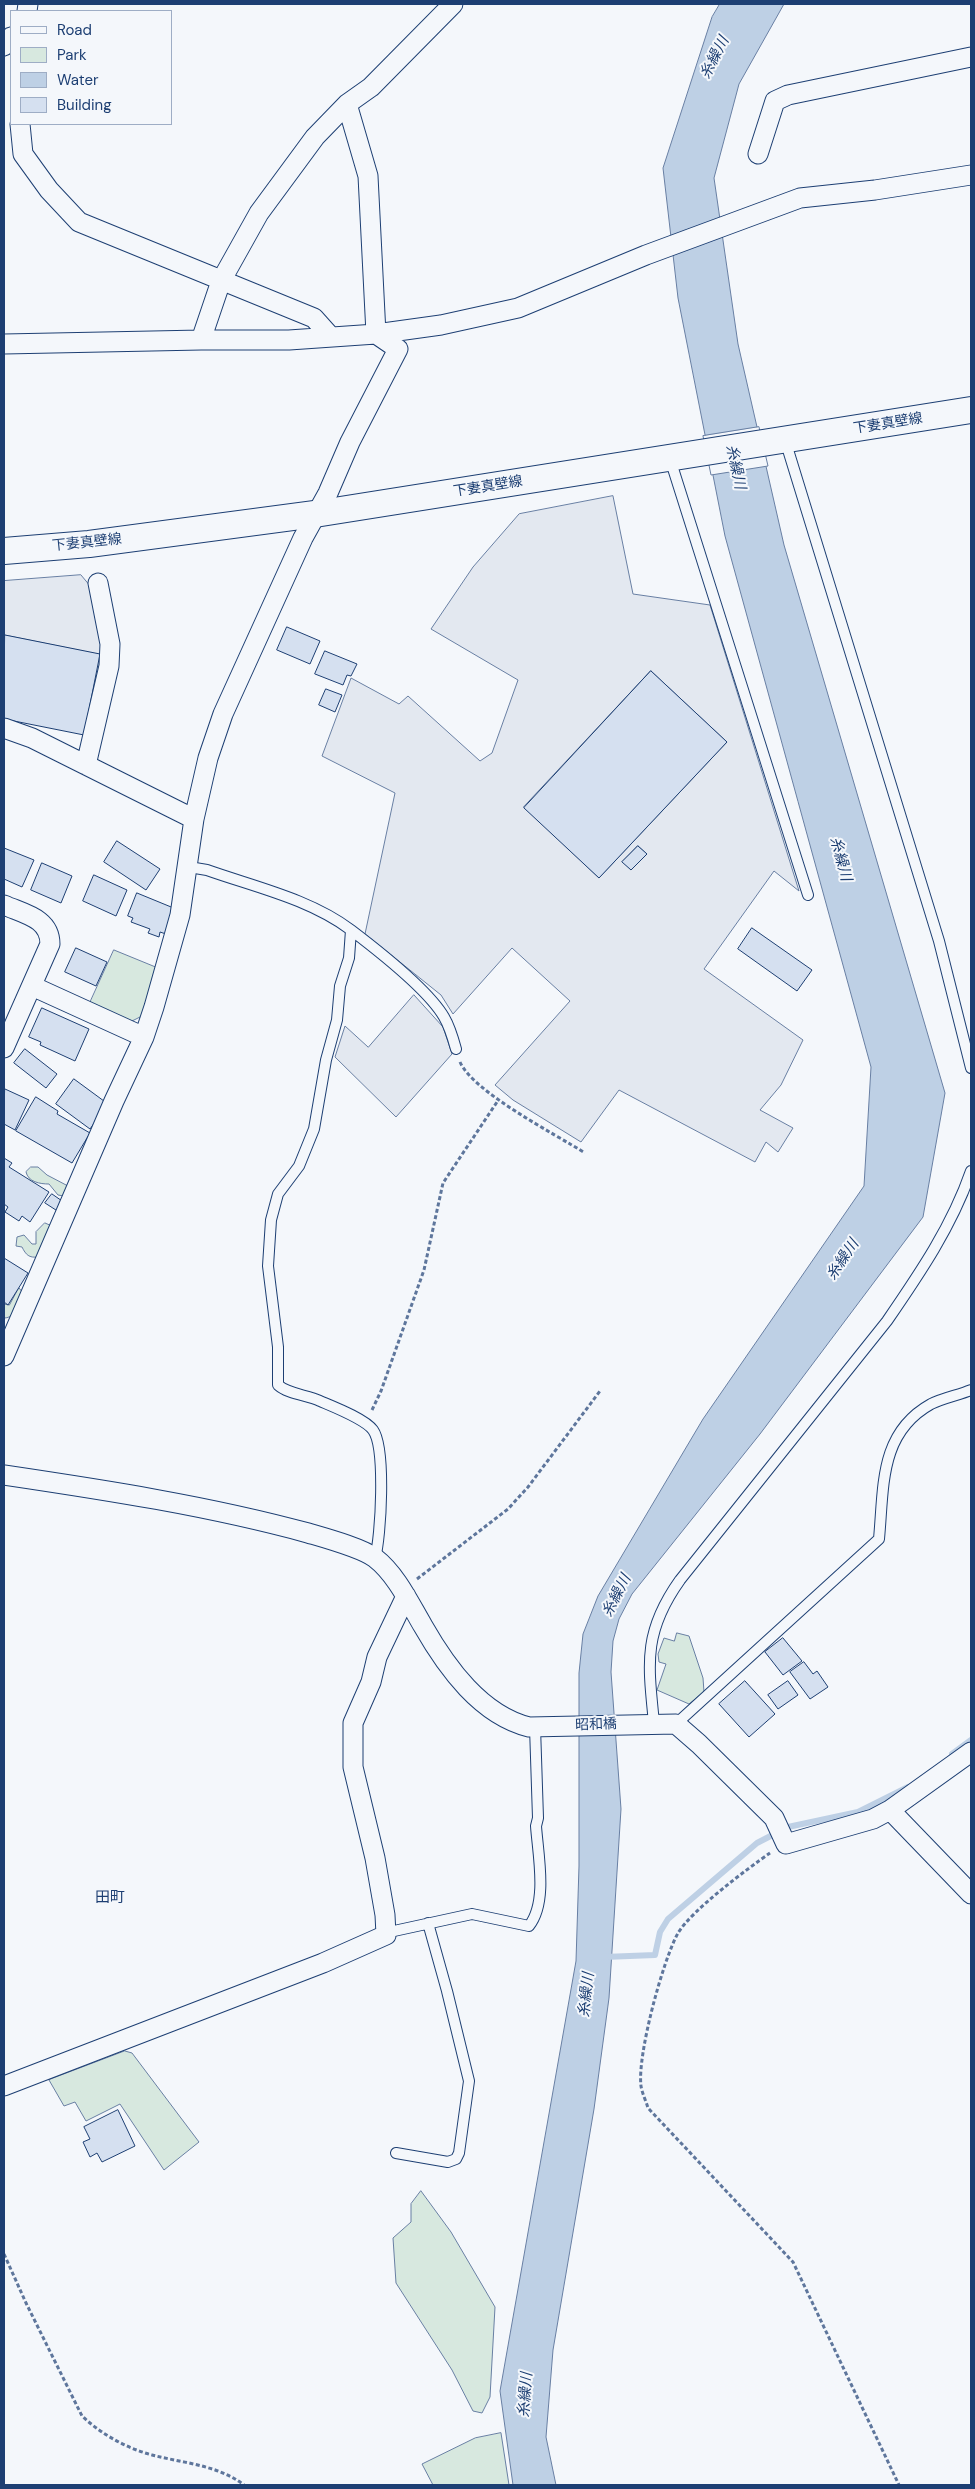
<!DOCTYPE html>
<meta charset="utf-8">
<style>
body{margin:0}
#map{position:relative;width:975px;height:2489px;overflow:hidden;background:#f4f7fb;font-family:"DM Sans",sans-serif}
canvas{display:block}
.frame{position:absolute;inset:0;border:5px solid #1d3f73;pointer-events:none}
.legend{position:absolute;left:10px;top:10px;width:162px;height:115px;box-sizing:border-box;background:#f4f7fb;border:1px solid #9eadc5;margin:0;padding:6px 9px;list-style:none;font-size:15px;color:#1d3f73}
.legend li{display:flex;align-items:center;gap:10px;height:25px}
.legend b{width:25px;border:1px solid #9eadc5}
</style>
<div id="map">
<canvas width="975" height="2489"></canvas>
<div class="frame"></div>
<ul class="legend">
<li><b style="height:6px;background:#f4f7fb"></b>Road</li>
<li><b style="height:14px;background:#d7e8df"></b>Park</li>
<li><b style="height:14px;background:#bed0e5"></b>Water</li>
<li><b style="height:14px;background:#d5e0f0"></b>Building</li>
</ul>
</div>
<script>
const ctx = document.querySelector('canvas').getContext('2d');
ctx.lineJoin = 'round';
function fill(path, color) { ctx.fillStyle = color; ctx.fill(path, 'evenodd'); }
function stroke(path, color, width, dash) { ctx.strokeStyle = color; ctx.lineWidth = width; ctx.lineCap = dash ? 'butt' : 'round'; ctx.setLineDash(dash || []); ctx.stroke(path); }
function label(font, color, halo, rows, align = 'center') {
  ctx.font = font + ' "DM Sans","Noto Sans JP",sans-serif'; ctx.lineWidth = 4; ctx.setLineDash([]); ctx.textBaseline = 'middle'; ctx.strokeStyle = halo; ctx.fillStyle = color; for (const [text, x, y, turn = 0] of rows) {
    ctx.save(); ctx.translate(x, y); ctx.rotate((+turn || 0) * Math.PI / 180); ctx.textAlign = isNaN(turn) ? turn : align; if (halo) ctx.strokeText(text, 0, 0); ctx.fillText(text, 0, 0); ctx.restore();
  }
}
const green = new Path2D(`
 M 114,950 L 158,968 L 142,1016 L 128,1023 L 89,1005 Z
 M 31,1167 L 38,1167 L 47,1175 L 68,1186 L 64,1196 L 58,1195 L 49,1184 C 40,1184 28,1182 26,1172 Z
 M 45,1223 L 52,1226 L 38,1257 C 29,1258 26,1255 22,1247 L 16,1246 L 17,1237 L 24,1235 L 32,1244 L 36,1244 L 36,1232 Z
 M 19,1288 L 24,1294 C 19,1303 16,1318 4,1318 L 4,1304 L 9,1305 Z
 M 677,1633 L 689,1636 L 703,1678 L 704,1692 L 689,1704 L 657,1690 L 666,1664 L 659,1662 L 658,1654 L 664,1638 L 674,1641 Z
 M 125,2051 L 132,2053 L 199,2142 L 164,2170 L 120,2104 L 86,2121 L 75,2102 L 64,2106 L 49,2080 Z
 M 421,2191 L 451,2232 L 495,2307 L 490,2397 L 482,2413 L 473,2411 L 452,2370 L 396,2283 L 393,2238 L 411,2222 L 411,2204 Z
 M 501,2433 L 509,2485 L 433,2485 L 422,2464 L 475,2438 Z`);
const parking = new Path2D(`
 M 613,496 L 633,594 L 710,605 L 799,891 L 774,871 L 704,969 L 803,1040 L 781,1085 L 760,1110 L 793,1128 L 778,1152 L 766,1142 L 755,1162 L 619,1090 L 581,1142 L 513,1100 L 495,1085 L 570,1001 L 512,948 L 453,1014 L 441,995 L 365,934 L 395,793 L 322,756 L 351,678 L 399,704 L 408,696 L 480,761 L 492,753 L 518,680 L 431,629 L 473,567 L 519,514 ZM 651,671 L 727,742 L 599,878 L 524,807 ZM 638,846 L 647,854 L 631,870 L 623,862 Z
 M 81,575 L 91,587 L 100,627 L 102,655 L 4,635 L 4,581 Z
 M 414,995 L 443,1027 L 452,1054 L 396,1117 L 335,1057 L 345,1026 L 368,1047 Z`);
const water = new Path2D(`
 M 720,4 L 784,4 L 739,84 L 714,178 L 738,344 L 784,545 L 945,1093 L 923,1217 L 760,1434 L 632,1594 L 619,1619 L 613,1641 L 611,1672 L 621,1809 L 609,1998 L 594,2109 L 553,2350 L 546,2437 L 556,2485 L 513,2485 L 500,2391 L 576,1961 L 579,1866 L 579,1673 L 583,1634 L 598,1596 L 703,1419 L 864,1186 L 871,1067 L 725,536 L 678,298 L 663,168 L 712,17 Z`);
const pier = new Path2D(`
 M 759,427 L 768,466 L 711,475 L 703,436 Z`);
const stream = new Path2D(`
 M 952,1754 L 971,1740
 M 604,1957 L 655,1955 L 660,1932 L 668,1919 L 757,1843 L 788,1827 L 858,1812 L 908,1787`);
const building = new Path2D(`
 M 287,627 L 320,641 L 310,664 L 277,650 Z
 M 5,635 L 100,654 L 84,735 L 4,719 Z
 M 325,651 L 357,664 L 351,676 L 347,675 L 343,685 L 315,674 Z
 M 651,671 L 727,742 L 599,878 L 524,808 Z
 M 326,689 L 342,695 L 335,712 L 319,705 Z
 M 117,841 L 160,869 L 146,890 L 104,862 Z
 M 638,846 L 647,854 L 631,870 L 622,862 Z
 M 4,848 L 34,860 L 22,887 L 4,879 Z
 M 42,863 L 72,876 L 61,903 L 31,890 Z
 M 94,875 L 127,890 L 116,916 L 83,901 Z
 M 137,893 L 176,909 L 166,934 L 160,932 L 159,937 L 148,933 L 150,929 L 131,922 L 133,918 L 128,916 Z
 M 752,928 L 812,970 L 797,991 L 738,949 Z
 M 76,948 L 107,962 L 96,986 L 65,972 Z
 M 42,1008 L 89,1029 L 75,1061 L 40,1045 L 41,1042 L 29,1037 Z
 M 25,1049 L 57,1074 L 46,1088 L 14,1063 Z
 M 74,1079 L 108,1104 L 90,1129 L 56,1104 Z
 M 5,1089 L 29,1100 L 15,1130 L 4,1124 Z
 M 36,1097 L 58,1111 L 57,1114 L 90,1133 L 72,1163 L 16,1131 Z
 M 4,1158 L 12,1163 L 9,1167 L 49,1192 L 30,1222 L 22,1216 L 19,1221 L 5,1212 L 8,1207 L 4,1204 Z
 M 52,1194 L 65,1203 L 59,1212 L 45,1203 Z
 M 4,1258 L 28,1273 L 8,1305 L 4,1302 Z
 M 783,1638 L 802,1661 L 783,1675 L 765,1652 Z
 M 804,1662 L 813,1674 L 817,1671 L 828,1687 L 810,1699 L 790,1672 Z
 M 745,1681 L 775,1714 L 749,1737 L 719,1704 Z
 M 788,1681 L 798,1695 L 778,1709 L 768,1695 Z
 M 118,2110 L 135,2146 L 102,2162 L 97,2153 L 90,2157 L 83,2142 L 90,2139 L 84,2127 Z`);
const path = new Path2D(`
 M 460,1062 C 473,1092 555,1134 585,1153
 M 372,1410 L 381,1391 L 424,1270 L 443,1183 L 499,1099
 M 417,1579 L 508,1509 L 528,1487 L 600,1391
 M 770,1853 C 747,1869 692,1910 678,1933 C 663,1960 637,2055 641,2086 C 642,2093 646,2101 648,2108 L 793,2262 L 899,2485
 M 4,2254 L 26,2303 L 82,2416 C 101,2434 126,2448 152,2455 C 183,2463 218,2465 244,2485`);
const service = new Path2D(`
 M 785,440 L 939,941 L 971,1068
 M 670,459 L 808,895
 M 189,867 L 207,870 C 255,887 310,899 351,930 L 349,958 L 340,986 L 337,1020 L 326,1060 L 314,1129 L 299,1166 L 278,1194 L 271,1220 L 268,1266 L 278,1347 L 278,1385 C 288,1394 307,1395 320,1401 C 334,1407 365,1419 373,1430 C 386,1448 381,1537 375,1558
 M 351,930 C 376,949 429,991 444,1017 C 450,1027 453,1038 456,1049
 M 654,1723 C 648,1663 643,1632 680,1580 L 887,1321 C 920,1273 952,1226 971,1171
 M 676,1724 L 879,1539 C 884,1486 879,1433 931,1404 C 943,1398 959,1395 971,1390
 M 386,1935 L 394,1931 L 472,1914 L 529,1926 C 548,1902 538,1855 536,1826 L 538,1818 L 535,1727
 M 396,2153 L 448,2162 L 456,2159 L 459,2153 L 469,2081 L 447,1991 L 428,1923`);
const minor = new Path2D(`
 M 27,11 L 28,4
 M 4,46 L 11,37
 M 20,124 L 23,154 L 49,190 L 79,222 L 314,318 L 331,337
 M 758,154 L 775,101 L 788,95 L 971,57
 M 201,340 L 221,281 L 259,213 L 315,137 L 347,104 L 371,87 L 453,4
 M 4,344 L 201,340 L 289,340 L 376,334 L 441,325 L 518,308 L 646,255 L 800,198 L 875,190 L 971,175
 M 4,728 L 32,738 L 194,819
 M 86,765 L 109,666 L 110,644 L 98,583
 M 4,905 C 24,914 50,918 50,944 L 4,1048
 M 32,986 L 144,1037
 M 4,1356 L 114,1101 L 144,1037 L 154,1007 L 180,915 L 194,819 L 208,758 L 223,714 L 303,538 L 328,493 L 350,442 L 398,349 L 376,334 L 368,176 L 347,104
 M 4,1475 C 105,1490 209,1506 308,1533 C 325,1538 362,1548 375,1558 C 396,1574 410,1604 423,1626 C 447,1668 481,1715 529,1727 L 676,1724 L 699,1744 L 774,1818 L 786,1844 L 873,1819 L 890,1810 L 971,1752
 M 890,1810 L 971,1894
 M 4,2086 L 323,1963 L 386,1935 L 385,1915 L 375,1858 L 353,1767 L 353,1723 L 371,1682 L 377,1657 L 406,1596`);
const secondary = new Path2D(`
 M 4,551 L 89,544 L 315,514 L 971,410`);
const streetNames = [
 ["下妻真壁線",888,424,-9],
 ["下妻真壁線",488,487,-9],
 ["下妻真壁線",87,543,-6],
 ["昭和橋",596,1725,-2]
];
const waterNames = [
 ["糸繰川",715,58,-63],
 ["糸繰川",735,467,78],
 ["糸繰川",840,859,75],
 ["糸繰川",843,1260,-56],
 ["糸繰川",617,1596,-63],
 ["糸繰川",587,1995,-84],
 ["糸繰川",526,2395,-86]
];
const neighbourhoodNames = [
 ["田町",110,1898]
];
fill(green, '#d7e8df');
stroke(green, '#687fa3', 1);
fill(parking, '#e3e8f0');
stroke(parking, '#687fa3', 1);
fill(water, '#bed0e5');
stroke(water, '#687fa3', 1);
fill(pier, '#f4f7fb');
stroke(pier, '#687fa3', 1);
stroke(stream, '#bed0e5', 6);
fill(building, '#d5e0f0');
stroke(building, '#1d3f73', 1);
stroke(service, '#1d3f73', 12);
stroke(minor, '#1d3f73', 21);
stroke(secondary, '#1d3f73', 28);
stroke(path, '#5e769c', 3, [4, 2.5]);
stroke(service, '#f4f7fb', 10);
stroke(minor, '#f4f7fb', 19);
stroke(secondary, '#f4f7fb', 26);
label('14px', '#1d3f73', '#f4f7fb', streetNames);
label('italic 15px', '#1d3f73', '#f4f7fb', waterNames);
label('15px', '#1d3f73', '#f4f7fb', neighbourhoodNames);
</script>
